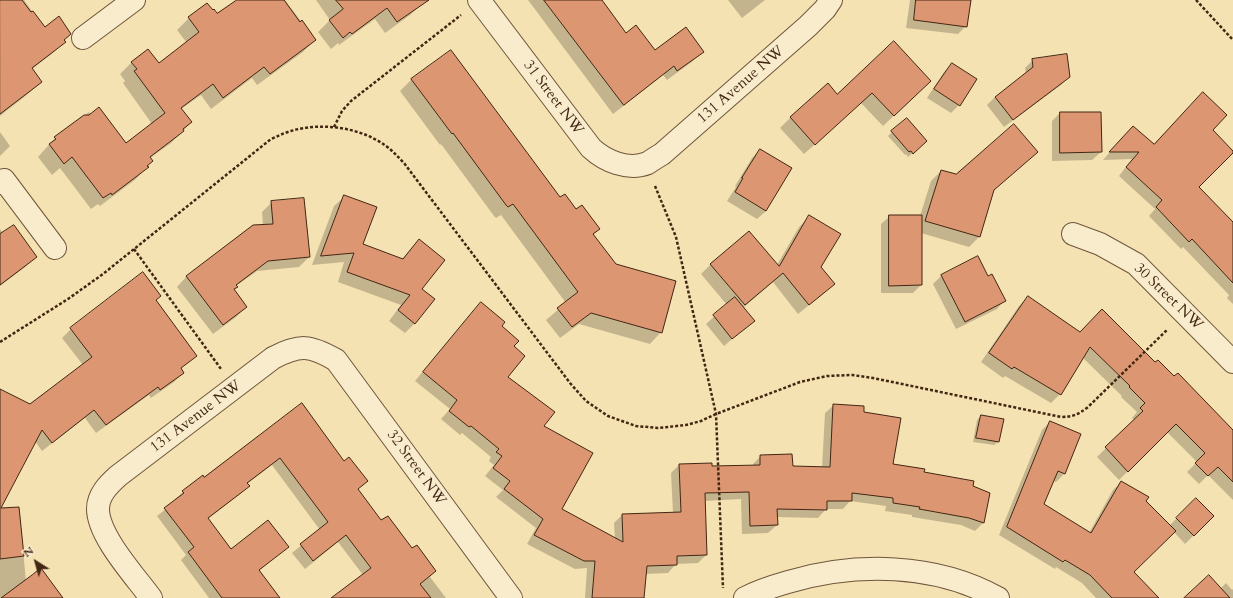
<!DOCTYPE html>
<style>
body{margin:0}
#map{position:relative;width:1233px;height:598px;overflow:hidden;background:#f5e2b2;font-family:Cardo,serif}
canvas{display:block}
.north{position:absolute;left:16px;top:542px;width:40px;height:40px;-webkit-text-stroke:3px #f8eccd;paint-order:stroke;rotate:323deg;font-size:11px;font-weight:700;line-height:16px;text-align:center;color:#422613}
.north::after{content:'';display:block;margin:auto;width:14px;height:18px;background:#422613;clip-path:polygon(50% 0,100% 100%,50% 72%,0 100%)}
</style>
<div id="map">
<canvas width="1233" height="598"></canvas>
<div class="north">N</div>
</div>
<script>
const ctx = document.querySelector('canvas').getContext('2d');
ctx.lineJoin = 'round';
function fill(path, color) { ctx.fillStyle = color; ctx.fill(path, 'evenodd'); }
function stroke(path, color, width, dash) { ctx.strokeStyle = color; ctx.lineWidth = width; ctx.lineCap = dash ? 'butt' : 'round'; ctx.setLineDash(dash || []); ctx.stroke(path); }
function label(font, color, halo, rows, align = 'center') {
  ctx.font = font + ' Cardo,serif'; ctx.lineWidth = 3; ctx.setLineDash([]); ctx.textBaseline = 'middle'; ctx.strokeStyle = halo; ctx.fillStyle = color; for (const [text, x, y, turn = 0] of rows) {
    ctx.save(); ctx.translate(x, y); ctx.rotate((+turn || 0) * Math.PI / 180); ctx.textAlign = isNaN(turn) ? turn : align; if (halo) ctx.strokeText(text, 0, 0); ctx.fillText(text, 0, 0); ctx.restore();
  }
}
const shadow = new Path2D(`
 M 0,0 L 24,0 L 44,28 L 64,41 L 53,53 L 32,69 L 41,82 L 29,93 L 0,116 Z
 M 238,0 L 285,0 L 315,40 L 303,52 L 257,85 L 252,78 L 211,109 L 201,95 L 181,109 L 191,122 L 183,131 L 171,143 L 150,158 L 147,167 L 136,179 L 100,206 L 98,204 L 91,209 L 60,168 L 52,175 L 38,157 L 55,138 L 89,112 L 126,144 L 152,124 L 123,83 L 125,81 L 120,74 L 132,62 L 158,64 L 187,43 L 177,30 L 189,18 L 217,15 Z
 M 316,0 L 419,0 L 422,4 L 410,15 L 385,33 L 375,19 L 339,45 L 338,43 L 331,49 L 318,32 L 330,20 Z
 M 528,0 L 600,0 L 625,34 L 655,52 L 702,51 L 693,61 L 667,80 L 663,75 L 613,114 Z
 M 728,0 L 765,0 L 742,18 Z
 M 910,0 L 970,0 L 966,26 L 958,34 L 906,28 Z
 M 894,42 L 920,91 L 883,126 L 861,103 L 804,154 L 780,128 L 791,117 L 837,96 Z
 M 1033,60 L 1069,76 L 1061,85 L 1004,127 L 987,105 L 995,97 L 1026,74 L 1025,68 Z
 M 952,64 L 959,105 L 951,113 L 927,98 L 944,72 Z
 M 412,79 L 599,229 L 593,235 L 661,332 L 650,344 L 579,324 L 560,338 L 546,320 L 566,303 L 501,215 L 496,218 L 494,216 L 441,144 L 440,145 L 400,91 Z
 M 1060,113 L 1100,113 L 1101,152 L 1092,160 L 1052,161 L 1052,121 Z
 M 1211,130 L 1197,187 L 1233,224 L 1233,304 L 1227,298 L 1229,295 L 1183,247 L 1181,249 L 1149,216 L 1155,209 L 1119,176 L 1132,159 L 1103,160 L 1125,135 L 1153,146 Z
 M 0,132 L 10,146 L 0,156 Z
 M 892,132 L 922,145 L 908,157 L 906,154 L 905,155 L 888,136 Z
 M 760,150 L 766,211 L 757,219 L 727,201 L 736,187 L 735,186 L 752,158 Z
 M 1037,152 L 993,191 L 979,237 L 969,247 L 921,233 L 921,285 L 913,293 L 881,293 L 881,224 L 890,216 L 920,216 L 931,181 L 941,171 L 956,175 Z
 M 345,196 L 362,245 L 401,260 L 419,240 L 421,289 L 415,323 L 405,333 L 389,321 L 401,305 L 338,282 L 344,262 L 312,265 L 334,206 Z
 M 272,202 L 309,257 L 299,267 L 257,271 L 236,286 L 233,290 L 246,307 L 236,317 L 213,334 L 177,287 L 186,277 L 253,226 L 263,226 L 262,212 Z
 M 809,217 L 820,267 L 833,284 L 823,294 L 798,314 L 773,282 L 743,308 L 753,321 L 724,346 L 706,324 L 727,305 L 701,274 L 711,264 L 777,265 L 799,227 Z
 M 0,229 L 3,233 L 36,257 L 24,268 L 0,286 Z
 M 978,258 L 988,277 L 1005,300 L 997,309 L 956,329 L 933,284 L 941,276 Z
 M 1028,297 L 1080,333 L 1155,363 L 1233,431 L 1233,500 L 1208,475 L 1199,484 L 1187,472 L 1197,462 L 1167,432 L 1119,480 L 1097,457 L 1134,420 L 1132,418 L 1137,412 L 1121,397 L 1122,396 L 1082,357 L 1060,394 L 1051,403 L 1005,376 L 1003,378 L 981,362 L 1019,306 Z
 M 155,301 L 195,356 L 180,369 L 183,373 L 174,382 L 151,398 L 149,395 L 96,433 L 85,418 L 42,451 L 35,441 L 0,508 L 0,390 L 30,405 L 83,365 L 62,338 L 71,329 Z
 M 481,303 L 500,326 L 513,347 L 506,377 L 543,426 L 560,509 L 615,539 L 614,523 L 622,515 L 673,513 L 671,473 L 679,465 L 711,467 L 753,466 L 753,464 L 761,456 L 792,467 L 822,468 L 825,413 L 834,405 L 863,413 L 892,465 L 972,487 L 989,493 L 983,523 L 975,531 L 961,525 L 912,517 L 912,515 L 885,511 L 886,506 L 850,501 L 843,509 L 826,509 L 818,518 L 776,517 L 777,525 L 768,533 L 742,534 L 741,499 L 704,501 L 706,555 L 698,563 L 676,564 L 668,573 L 645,574 L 643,598 L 585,598 L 587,568 L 575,569 L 527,544 L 536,528 L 496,497 L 503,490 L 485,476 L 494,465 L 489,461 L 491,457 L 462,433 L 460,435 L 441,419 L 450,409 L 415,381 L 473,311 Z
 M 302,404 L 344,462 L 367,481 L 357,490 L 381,522 L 435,571 L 430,577 L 446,598 L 334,598 L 363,575 L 338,542 L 305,569 L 292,553 L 320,530 L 272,465 L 247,484 L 248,486 L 240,494 L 208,519 L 231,550 L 287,547 L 259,571 L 279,598 L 209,598 L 181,560 L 186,555 L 157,516 L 176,501 L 175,499 L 183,492 L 204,478 Z
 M 981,416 L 998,442 L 994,445 L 973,442 L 977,420 Z
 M 1050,422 L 1080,434 L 1064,474 L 1056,482 L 1053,481 L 1043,505 L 1089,533 L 1113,490 L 1121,482 L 1145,501 L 1169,526 L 1196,499 L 1213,516 L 1185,544 L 1174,532 L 1133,572 L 1158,598 L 1096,598 L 1082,583 L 1056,567 L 1055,569 L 999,535 L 1042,430 Z
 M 19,508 L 26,581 L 62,598 L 0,598 L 0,509 Z
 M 1226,583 L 1232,590 L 1233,589 L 1233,598 L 1186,598 L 1220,589 Z`);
const building = new Path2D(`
 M 0,0 L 22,0 L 31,12 L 33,11 L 45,27 L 59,16 L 71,34 L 64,40 L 66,42 L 32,68 L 42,82 L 0,114 Z
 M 237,0 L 284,0 L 300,22 L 302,20 L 316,40 L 270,74 L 264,67 L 223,98 L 213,84 L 181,108 L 192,122 L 183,129 L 184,131 L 150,157 L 153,161 L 147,166 L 149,167 L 112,195 L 111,193 L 103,198 L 72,157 L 64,164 L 49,144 L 56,139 L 54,137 L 84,115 L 89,115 L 99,107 L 126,143 L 165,113 L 134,71 L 137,69 L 131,62 L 148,49 L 159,63 L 199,32 L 188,17 L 207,3 L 213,10 L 214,9 L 217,13 Z
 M 336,0 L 429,0 L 397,22 L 387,8 L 352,34 L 350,32 L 343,38 L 329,20 L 343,9 Z
 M 544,0 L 602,0 L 626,33 L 636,25 L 655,50 L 686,27 L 704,52 L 677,71 L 674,66 L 624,105 Z
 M 916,0 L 971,0 L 967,27 L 914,20 Z
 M 894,41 L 931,81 L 894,116 L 872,93 L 815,145 L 790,117 L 828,83 L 837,94 Z
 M 451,50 L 560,197 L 565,194 L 576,209 L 582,205 L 600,229 L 593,234 L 616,264 L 676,281 L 662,333 L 591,313 L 572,327 L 557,308 L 578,292 L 513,204 L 508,207 L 506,205 L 453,133 L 452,134 L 411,79 Z
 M 1067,54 L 1070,77 L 1013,120 L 995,97 L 1033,67 L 1032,59 Z
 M 952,63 L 977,79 L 960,106 L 934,89 Z
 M 1203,92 L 1227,115 L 1213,130 L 1233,151 L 1233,153 L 1199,187 L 1233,222 L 1233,283 L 1192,239 L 1189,242 L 1156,207 L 1162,200 L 1126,167 L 1139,152 L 1109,152 L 1133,126 L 1154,144 Z
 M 1060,112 L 1101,112 L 1102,152 L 1060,153 Z
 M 907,118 L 927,141 L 913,154 L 911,151 L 909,152 L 891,131 Z
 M 1014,124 L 1038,152 L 994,190 L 980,237 L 925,221 L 941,170 L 956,174 Z
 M 760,149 L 792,168 L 766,211 L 735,192 L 743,178 L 742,178 Z
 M 344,195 L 377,207 L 363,244 L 403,259 L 419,239 L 445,260 L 422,289 L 435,299 L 415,324 L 398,310 L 410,295 L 347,272 L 354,253 L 321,256 Z
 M 304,198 L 310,257 L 268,261 L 236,285 L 238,287 L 234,289 L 247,307 L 223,325 L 186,276 L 253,225 L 273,224 L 271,201 Z
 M 809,215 L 841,234 L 821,267 L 835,284 L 809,305 L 783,273 L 745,305 L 710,264 L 749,231 L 779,266 Z
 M 889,215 L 922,215 L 922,285 L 889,286 Z
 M 14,225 L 37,257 L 0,285 L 0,234 Z
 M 978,256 L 988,276 L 992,274 L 1006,301 L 965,322 L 941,275 Z
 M 143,272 L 161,296 L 156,300 L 197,356 L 181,368 L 184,373 L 160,390 L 158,387 L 106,425 L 94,410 L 52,443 L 42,430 L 1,508 L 19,507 L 24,556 L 0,559 L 0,389 L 30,404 L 92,357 L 70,328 Z
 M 1028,296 L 1080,332 L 1102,309 L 1155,362 L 1158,360 L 1174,376 L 1178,373 L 1233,430 L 1233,482 L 1218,467 L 1208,476 L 1195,463 L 1205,453 L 1176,424 L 1128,472 L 1105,447 L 1143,411 L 1140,408 L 1145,403 L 1129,387 L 1130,386 L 1090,347 L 1061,395 L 1014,367 L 1012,369 L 989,353 Z
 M 735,297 L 755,321 L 732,339 L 713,315 Z
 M 481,302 L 505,322 L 502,326 L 519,341 L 514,346 L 525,356 L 508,377 L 555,412 L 544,426 L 593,453 L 562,509 L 623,542 L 622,514 L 681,512 L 679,464 L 712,463 L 712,466 L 760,465 L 760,455 L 792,454 L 793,466 L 830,467 L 833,404 L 864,406 L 864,412 L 901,418 L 893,464 L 925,469 L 924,472 L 974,481 L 973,486 L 990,493 L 984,523 L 969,518 L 919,509 L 920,507 L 893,503 L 893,498 L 852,493 L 852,501 L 827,501 L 827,510 L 777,509 L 778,525 L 750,526 L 749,492 L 705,493 L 707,555 L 677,556 L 677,565 L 647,566 L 644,598 L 592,598 L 595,561 L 584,561 L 534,535 L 543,519 L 504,489 L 510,481 L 493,468 L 502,456 L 496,452 L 499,449 L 471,426 L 469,427 L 449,411 L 457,400 L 423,372 Z
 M 302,403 L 344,461 L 349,457 L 368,481 L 358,489 L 381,520 L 388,516 L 412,548 L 417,545 L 436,571 L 420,584 L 431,598 L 331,598 L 371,568 L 346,535 L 313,561 L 300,544 L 328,522 L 280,458 L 247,483 L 250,486 L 208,518 L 231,549 L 268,520 L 289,547 L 259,570 L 280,598 L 222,598 L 188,552 L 194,547 L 164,508 L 184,493 L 182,491 L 203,475 L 204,477 Z
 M 981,415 L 1004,419 L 999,442 L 976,438 Z
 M 1050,421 L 1081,434 L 1065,474 L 1058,471 L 1044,504 L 1091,533 L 1121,481 L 1149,497 L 1146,501 L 1176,531 L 1134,572 L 1159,598 L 1112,598 L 1090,575 L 1065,560 L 1063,562 L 1007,527 Z
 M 1196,498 L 1214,516 L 1194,536 L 1176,518 Z
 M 41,568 L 63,598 L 1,598 L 32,575 Z
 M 1209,575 L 1230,598 L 1184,598 Z`);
const path = new Path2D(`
 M 1196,0 L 1233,40
 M 334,127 L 342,111 L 351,101 L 461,15
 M 655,186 L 676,237 L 716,414 L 723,588
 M 134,249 L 221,369
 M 0,342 L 68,299 L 103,274 L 271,139 C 278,136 284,133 291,131 C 321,122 360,127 386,146 C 393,151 398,157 404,163 L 570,383 L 586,401 L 608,416 L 636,426 L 658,428 L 686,425 L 701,421 L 716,414 L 800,382 L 827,376 L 852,375 L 873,378 L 1061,417 C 1073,417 1079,414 1088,407 L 1168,329`);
const minor = new Path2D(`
 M 479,0 L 591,148 C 605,161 628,171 648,163 C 652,160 657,157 662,154 L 808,26 L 825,9 L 831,0
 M 83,38 L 134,0
 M 0,183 L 4,180 L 55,248
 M 1073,234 L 1100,244 L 1136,264 L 1233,362
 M 151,598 C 135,576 98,536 98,509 C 98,495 108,485 118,476 L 273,358 C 300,344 310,345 336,360 L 511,598
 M 745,598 C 758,591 774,586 788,582 C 856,562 935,563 998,598`);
const streetNames = [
 ["131 Avenue NW",741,85,-41],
 ["31 Street NW",553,98,53],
 ["30 Street NW",1168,297,44],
 ["131 Avenue NW",196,417,-37],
 ["32 Street NW",416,468,54]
];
fill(shadow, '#0003');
fill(building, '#dc9671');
stroke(building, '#422613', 1);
stroke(minor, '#6f553b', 24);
stroke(path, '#422613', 2.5, [3, 2]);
stroke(minor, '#f8eccd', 22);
label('15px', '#422613', '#f8eccd', streetNames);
</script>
